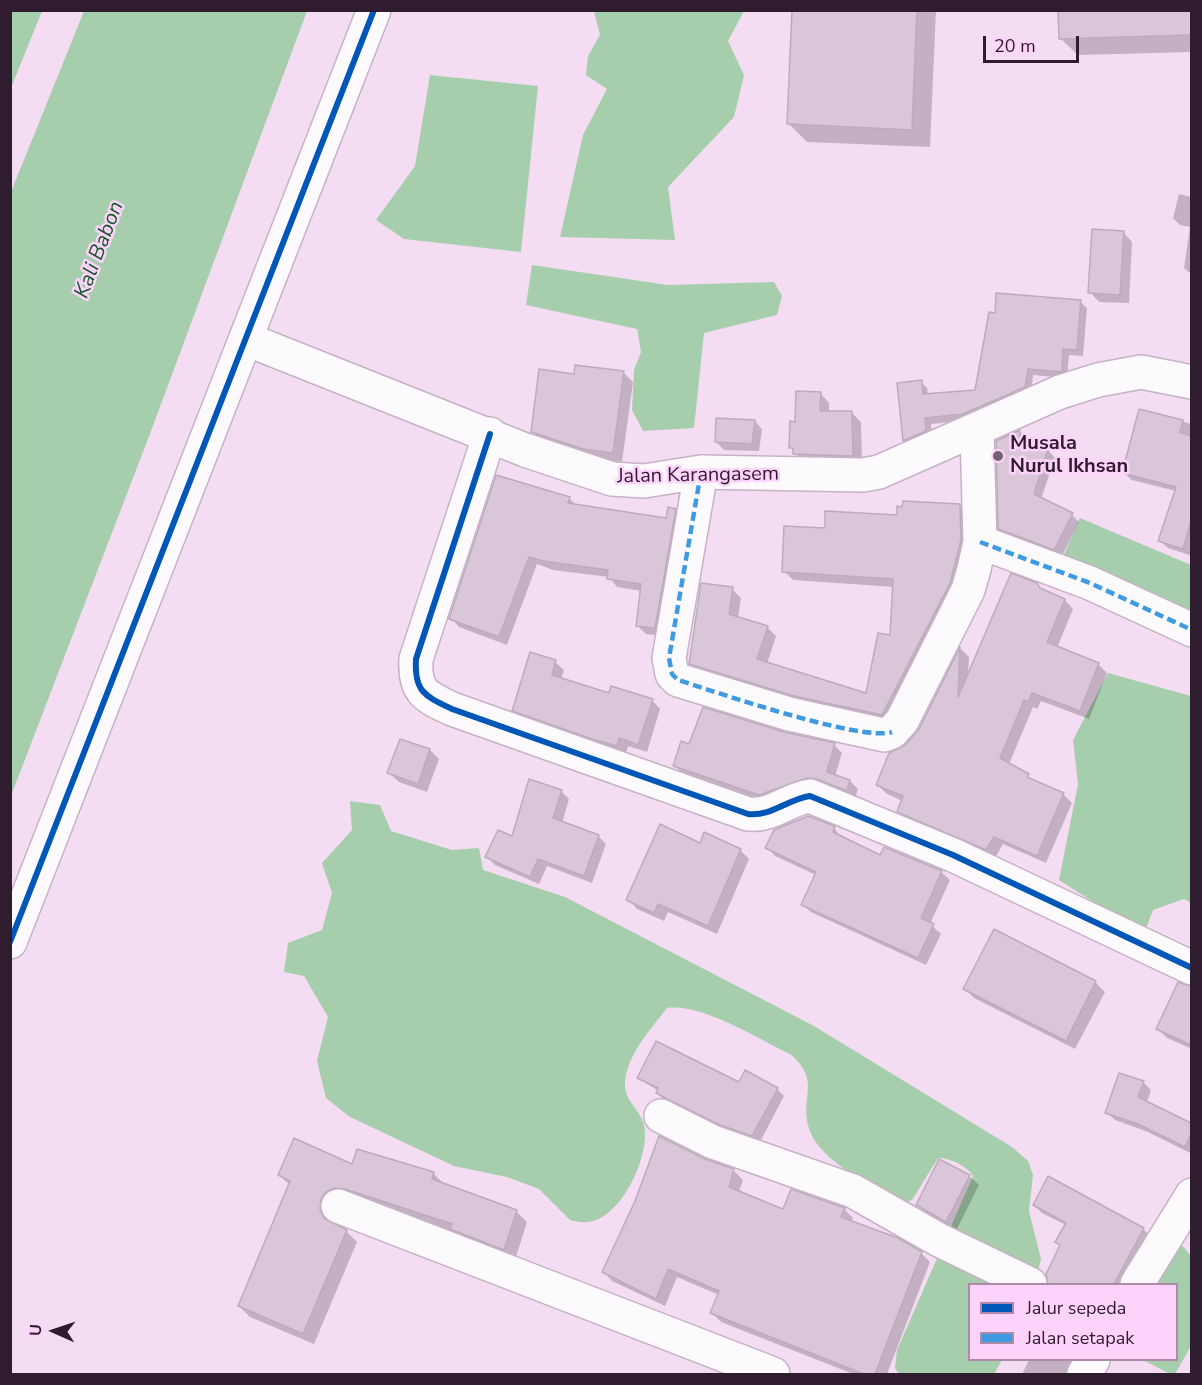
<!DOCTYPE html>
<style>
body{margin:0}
#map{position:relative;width:1202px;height:1385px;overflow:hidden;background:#f4ddf3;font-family:"Nunito Sans",sans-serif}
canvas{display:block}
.frame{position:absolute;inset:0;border:12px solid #301c2f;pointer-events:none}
.legend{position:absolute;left:968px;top:1283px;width:210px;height:78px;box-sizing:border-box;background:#fed3fb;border:2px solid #ac8aa9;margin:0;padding:8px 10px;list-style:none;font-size:18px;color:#301c2f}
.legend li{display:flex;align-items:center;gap:12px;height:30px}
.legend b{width:30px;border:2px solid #ac8aa9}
.north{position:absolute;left:24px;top:1301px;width:60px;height:60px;-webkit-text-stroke:4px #fed3fb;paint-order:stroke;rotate:273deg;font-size:16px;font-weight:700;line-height:24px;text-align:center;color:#301c2f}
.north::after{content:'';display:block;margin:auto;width:21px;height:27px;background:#301c2f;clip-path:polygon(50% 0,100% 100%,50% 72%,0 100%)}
.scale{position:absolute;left:983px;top:36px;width:96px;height:27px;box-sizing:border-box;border:3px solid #301c2f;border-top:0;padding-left:8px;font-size:18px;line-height:21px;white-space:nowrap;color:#301c2f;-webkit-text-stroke:4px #fed3fb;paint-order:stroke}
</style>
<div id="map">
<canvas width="1202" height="1385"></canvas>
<div class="frame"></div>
<ul class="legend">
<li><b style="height:8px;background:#0057b8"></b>Jalur sepeda</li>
<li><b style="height:8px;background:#3e9be1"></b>Jalan setapak</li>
</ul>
<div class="north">U</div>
<div class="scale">20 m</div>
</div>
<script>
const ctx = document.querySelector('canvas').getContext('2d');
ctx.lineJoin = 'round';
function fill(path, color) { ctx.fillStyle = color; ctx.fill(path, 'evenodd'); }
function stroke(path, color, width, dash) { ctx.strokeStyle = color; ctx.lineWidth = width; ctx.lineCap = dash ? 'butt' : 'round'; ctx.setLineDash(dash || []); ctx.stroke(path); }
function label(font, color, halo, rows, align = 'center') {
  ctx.font = font + ' "Nunito Sans",sans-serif'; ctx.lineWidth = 5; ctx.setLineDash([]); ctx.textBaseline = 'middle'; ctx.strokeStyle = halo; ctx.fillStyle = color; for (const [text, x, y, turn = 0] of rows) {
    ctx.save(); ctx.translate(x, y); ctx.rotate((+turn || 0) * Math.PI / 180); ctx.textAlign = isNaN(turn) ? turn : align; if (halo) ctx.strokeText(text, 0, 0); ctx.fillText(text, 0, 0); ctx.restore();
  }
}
const water = new Path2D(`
 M 11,10 L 42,11 L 11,88 L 10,11 Z
 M 84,11 L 307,11 L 151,431 L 11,796 L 11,192 Z
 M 594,11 L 744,11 L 728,41 L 744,75 L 734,117 L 668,187 L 675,240 L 560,237 L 583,135 L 607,89 L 586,75 L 588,56 L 600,35 Z
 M 430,75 L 538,86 L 521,252 L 404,239 L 376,220 L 415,166 Z
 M 532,265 L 668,285 L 774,282 L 782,296 L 777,315 L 704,333 L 694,428 L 643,431 L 632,410 L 634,370 L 641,352 L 637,329 L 526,305 Z
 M 1080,518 L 1191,565 L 1191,619 L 1059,566 Z
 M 1108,673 L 1191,696 L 1191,903 L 1184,899 L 1153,910 L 1144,934 L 1059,880 L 1078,784 L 1073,740 Z
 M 350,801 L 380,805 L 391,831 L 452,850 L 479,848 L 483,870 L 565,897 L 814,1026 L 1012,1147 L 1028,1161 L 1033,1175 L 1029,1211 L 1041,1259 L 1035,1284 L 970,1284 L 970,1360 L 1002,1360 L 994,1374 L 899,1374 L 895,1368 L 897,1350 L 973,1176 C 967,1166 950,1158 938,1158 L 912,1200 L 905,1202 L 895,1200 C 869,1184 820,1160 810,1131 C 798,1097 823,1082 790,1054 C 758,1039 702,1003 667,1008 C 650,1030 626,1056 625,1084 C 624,1100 641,1111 644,1125 C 651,1155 621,1219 588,1222 C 582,1223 575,1221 570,1220 L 539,1189 L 507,1177 L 454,1166 L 350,1117 L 326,1098 L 317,1061 L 328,1017 L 304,976 L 284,972 L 288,943 L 322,930 L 332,893 L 322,863 L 352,830 Z
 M 1176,1238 L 1191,1256 L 1191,1346 L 1175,1374 L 1170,1374 L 1143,1360 L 1176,1360 L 1176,1284 L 1146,1284 Z`);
const shadow = new Path2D(`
 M 794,10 L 936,10 L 930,147 L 807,142 L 789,124 Z
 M 1060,10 L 1192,10 L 1192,52 L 1078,55 L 1060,38 Z
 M 1179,194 L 1192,197 L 1192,275 L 1184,268 L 1190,227 L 1180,225 L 1173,218 Z
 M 1123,232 L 1132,242 L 1129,303 L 1099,302 L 1090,292 Z
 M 1080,302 L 1087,308 L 1083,356 L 1069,355 L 1067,378 L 1033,375 L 1031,393 L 970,420 L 931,424 L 932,437 L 910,447 L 904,440 L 921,382 L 927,388 L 928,395 L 976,391 Z
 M 623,372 L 633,382 L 622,462 L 593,458 L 542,441 L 533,432 L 575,376 Z
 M 820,393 L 829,403 L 829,413 L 852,413 L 861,422 L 862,465 L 804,463 L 790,447 Z
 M 1140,410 L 1192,424 L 1192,556 L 1168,548 L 1160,541 L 1176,491 L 1132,480 L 1124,473 Z
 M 755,421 L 762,429 L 759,451 L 724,450 L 716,442 Z
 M 1020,432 L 1027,439 L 1027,443 L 1048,450 L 1055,458 L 1041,499 L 1072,515 L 1079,522 L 1062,556 L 1008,536 L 1000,528 L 998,442 Z
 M 569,498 L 577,506 L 667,520 L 675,510 L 684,519 L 663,636 L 646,634 L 637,625 L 642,591 L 617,587 L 609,577 L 553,570 L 537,564 L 507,645 L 459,627 L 451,618 Z
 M 960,506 L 969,515 L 970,550 L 891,723 L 804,704 L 700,672 L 691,663 L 732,589 L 741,598 L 738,618 L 767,627 L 776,636 L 767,664 L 867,695 L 892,637 L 894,587 L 793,580 L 784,571 L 826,530 Z
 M 1042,590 L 1065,600 L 1073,609 L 1057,648 L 1098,664 L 1107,673 L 1089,719 L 1041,701 L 1037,709 L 1033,707 L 1009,764 L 1034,781 L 1063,794 L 1072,803 L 1046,863 L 1003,844 L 995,858 L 908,820 L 899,811 L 903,801 L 887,794 L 878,785 L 920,730 L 961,649 L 969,657 L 968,677 Z
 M 555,662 L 564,670 L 561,679 L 610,695 L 652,700 L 660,709 L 647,752 L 628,746 L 626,753 L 523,719 L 514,710 Z
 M 783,733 L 834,745 L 842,753 L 835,776 L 850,781 L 858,789 L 855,798 L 768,802 L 682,773 L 674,765 Z
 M 430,750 L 439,759 L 427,792 L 399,782 L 389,773 Z
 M 561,791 L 569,799 L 562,823 L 598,836 L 606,844 L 592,883 L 547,866 L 539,884 L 495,865 L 487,857 L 513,838 Z
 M 834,828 L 842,838 L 881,857 L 941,872 L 950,880 L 930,924 L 941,934 L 926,965 L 811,912 L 802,904 L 816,875 L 775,856 L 767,847 Z
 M 700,845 L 740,850 L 749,859 L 717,934 L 668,912 L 664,921 L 637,909 L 628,899 Z
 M 1095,982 L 1105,992 L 1075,1049 L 974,998 L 965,988 Z
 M 1178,984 L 1192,987 L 1192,1049 L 1167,1038 L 1158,1029 Z
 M 639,1078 L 740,1084 L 777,1089 L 784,1096 L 760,1142 L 729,1131 L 664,1100 L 658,1091 Z
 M 1143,1082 L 1151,1090 L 1147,1102 L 1192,1125 L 1192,1154 L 1148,1132 L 1115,1120 L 1107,1112 Z
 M 704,1160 L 734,1171 L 743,1180 L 739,1192 L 784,1211 L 844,1209 L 853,1218 L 851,1222 L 921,1253 L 930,1262 L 887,1374 L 853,1374 L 721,1322 L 712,1313 L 719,1295 L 677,1277 L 665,1306 L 612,1281 L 604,1272 Z
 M 353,1166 L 433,1173 L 444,1184 L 516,1211 L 527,1222 L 515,1260 L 463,1240 L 455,1232 L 357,1199 L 331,1210 L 330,1222 L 346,1231 L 357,1242 L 314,1344 L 250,1317 L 239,1306 L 290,1185 L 279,1175 Z
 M 969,1176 L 979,1185 L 956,1231 L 927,1214 L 917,1205 Z
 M 1034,1205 L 1143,1229 L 1151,1237 L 1125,1284 L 1050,1284 L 1066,1225 L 1042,1213 Z
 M 1029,1360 L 1084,1360 L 1076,1374 L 1025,1374 L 1023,1372 Z`);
const building = new Path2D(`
 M 792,10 L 917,10 L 912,130 L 787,124 Z
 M 1058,10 L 1191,10 L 1191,35 L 1059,39 Z
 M 1092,229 L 1124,231 L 1120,295 L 1088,293 Z
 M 996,293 L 1081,300 L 1077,350 L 1063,349 L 1062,372 L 1028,369 L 1025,387 L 963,414 L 925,418 L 926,431 L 903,441 L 897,383 L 922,380 L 923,394 L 975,390 L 989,312 L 995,313 Z
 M 575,365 L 624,371 L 613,453 L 583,449 L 531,432 L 539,369 L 574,374 Z
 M 796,391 L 821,392 L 820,411 L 852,411 L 853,456 L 793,454 L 793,448 L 789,448 L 790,421 L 795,422 Z
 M 1139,409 L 1183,420 L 1180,432 L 1191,436 L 1191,521 L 1183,549 L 1158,541 L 1176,487 L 1122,473 Z
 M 716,418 L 755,420 L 752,444 L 715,442 Z
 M 1020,430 L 1019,438 L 1048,449 L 1034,494 L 1073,513 L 1054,550 L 998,529 L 996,441 Z
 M 496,475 L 570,497 L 568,503 L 666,518 L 668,507 L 676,509 L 655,628 L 636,626 L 641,584 L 607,579 L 608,570 L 543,561 L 529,557 L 499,637 L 449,619 Z
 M 903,501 L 960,504 L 961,540 L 950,583 L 882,715 L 794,696 L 689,664 L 701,583 L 733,587 L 729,614 L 768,626 L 757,659 L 866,693 L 878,633 L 890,635 L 893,579 L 782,572 L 784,526 L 825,528 L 825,511 L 897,515 L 897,506 L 902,507 Z
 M 1011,573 L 1037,583 L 1040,588 L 1065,599 L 1047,642 L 1099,663 L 1080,711 L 1032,693 L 1028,702 L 1024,700 L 1000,758 L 1029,774 L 1027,777 L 1064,793 L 1037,856 L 994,837 L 986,850 L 897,812 L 903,796 L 876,785 L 889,753 L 905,745 L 919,729 L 960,647 L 958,697 Z
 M 530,652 L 556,660 L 552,675 L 609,693 L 611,686 L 653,699 L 638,745 L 619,738 L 617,746 L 592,739 L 512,711 Z
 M 703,707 L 784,732 L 835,743 L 827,772 L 850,780 L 847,791 L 817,779 L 807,778 L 759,795 L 673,766 L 681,741 L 689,744 Z
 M 400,739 L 430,749 L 418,784 L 387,773 Z
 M 529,779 L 562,790 L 553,818 L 599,835 L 584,876 L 538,859 L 530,877 L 485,857 L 498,830 L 512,836 Z
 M 808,816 L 835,826 L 833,832 L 880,855 L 884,847 L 942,871 L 921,918 L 934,924 L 918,958 L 801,905 L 816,872 L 765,848 L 774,830 Z
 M 660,824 L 700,843 L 704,832 L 741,849 L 708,926 L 658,904 L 654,913 L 626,900 Z
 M 994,929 L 1096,981 L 1066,1041 L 963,989 Z
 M 1178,982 L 1191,986 L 1191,1045 L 1156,1029 Z
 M 656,1041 L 739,1082 L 745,1070 L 778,1088 L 752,1136 L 720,1125 L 667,1099 L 656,1093 L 658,1088 L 637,1078 Z
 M 1119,1073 L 1144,1081 L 1138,1097 L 1191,1123 L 1191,1134 L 1185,1147 L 1138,1124 L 1105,1113 Z
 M 659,1136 L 705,1159 L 734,1169 L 729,1187 L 783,1209 L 791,1189 L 845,1208 L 841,1217 L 898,1238 L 922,1252 L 875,1374 L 864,1374 L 710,1313 L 719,1291 L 668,1269 L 656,1299 L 602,1272 L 635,1201 Z
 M 294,1138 L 352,1164 L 357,1149 L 434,1172 L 432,1179 L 517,1210 L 504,1250 L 450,1229 L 452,1224 L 345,1189 L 335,1188 L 326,1192 L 321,1199 L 320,1209 L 324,1218 L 347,1230 L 303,1334 L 238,1306 L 290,1181 L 278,1175 Z
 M 939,1159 L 970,1175 L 946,1222 L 916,1205 Z
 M 1048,1176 L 1144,1228 L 1114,1284 L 1048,1284 L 1046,1274 L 1060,1245 L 1055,1242 L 1066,1223 L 1033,1205 Z`);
const street = new Path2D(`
 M 246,339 L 525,450 L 612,479 L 644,481 L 701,472 L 863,475 L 879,472 L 1060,392 L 1098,380 L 1141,372 L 1192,382
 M 490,434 L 416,659 C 414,692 425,696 452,709 L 748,814 C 771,817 788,799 810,796 L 953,855 L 1192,968
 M 701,472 L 669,658 L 672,674 L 678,680 L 789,714 L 884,735 L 892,732 L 902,721 L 968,590 L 974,569 L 980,542 L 977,430
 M 980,542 L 1090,583 L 1192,630
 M 10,942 L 374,10
 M 661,1116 L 713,1142 L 853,1191 L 939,1240 L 1030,1284
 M 338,1206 L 773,1374
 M 1137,1284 L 1192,1195
 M 1084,1374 L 1093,1360`);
const quiet = new Path2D(`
 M 701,472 L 669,658 L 672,674 L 678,680 C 716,692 861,742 892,732
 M 980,542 L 1090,583 L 1192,630`);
const cycleway = new Path2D(`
 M 490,434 L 416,659 C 414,692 425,696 452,709 L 748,814 C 771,817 788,799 810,796 L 953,855 L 1192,968
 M 10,942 L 374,10`);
const markers = [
 [998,456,6,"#756074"]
];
const poiNames = [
 ["Musala",1010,444],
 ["Nurul Ikhsan",1010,467]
];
const streetNames = [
 ["Jalan Karangasem",698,476,-1]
];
const waterNames = [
 ["Kali Babon",100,250,-69]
];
fill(water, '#a6cead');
fill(shadow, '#0003');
fill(building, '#dac6d9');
stroke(building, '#beaabd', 1.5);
stroke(street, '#c6b2c5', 36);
stroke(street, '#fdfafd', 33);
stroke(quiet, '#3e9be1', 4.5, [9, 4.5]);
stroke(cycleway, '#0057b8', 6);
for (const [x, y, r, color] of markers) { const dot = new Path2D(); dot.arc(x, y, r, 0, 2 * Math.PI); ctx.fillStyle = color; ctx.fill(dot); stroke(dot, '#fed3fb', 2); }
label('bold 20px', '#301c2f', '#fed3fb', poiNames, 'left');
label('20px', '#301c2f', '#fed3fb', streetNames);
label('italic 21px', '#105a25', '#fed3fb', waterNames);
</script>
